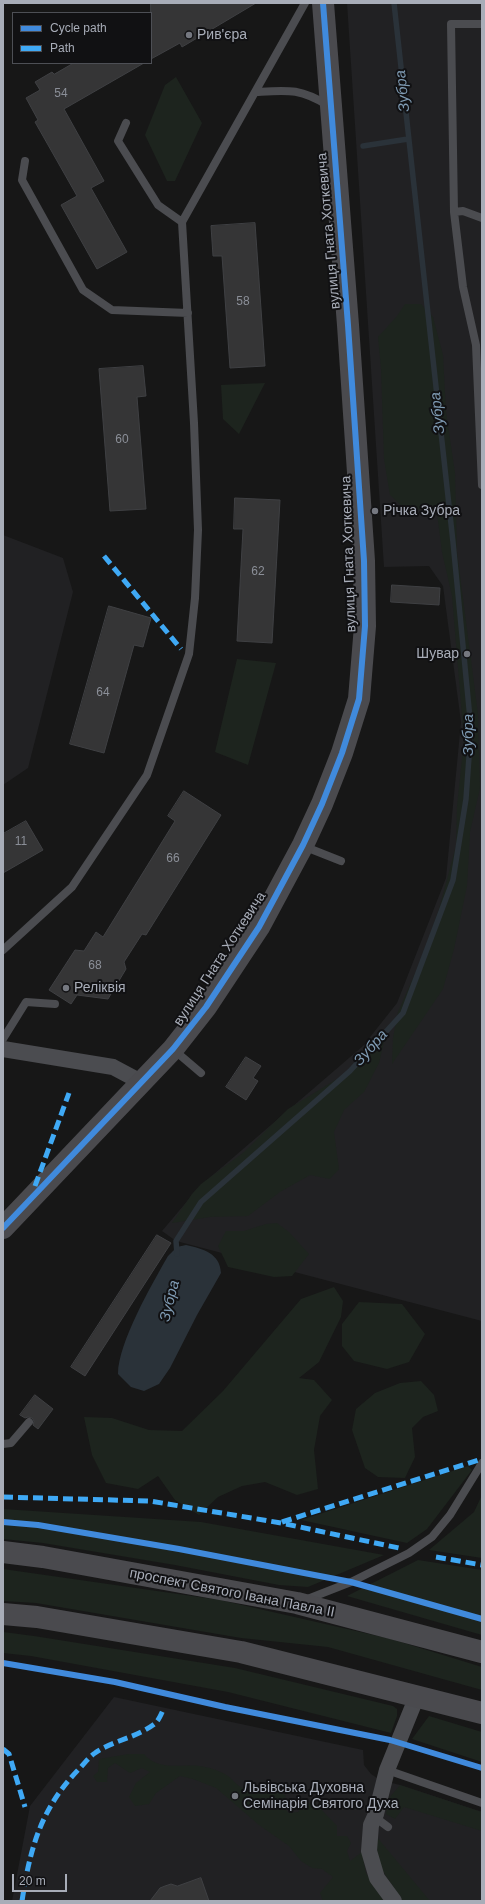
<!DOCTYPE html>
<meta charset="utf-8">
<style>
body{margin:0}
#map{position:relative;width:485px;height:1904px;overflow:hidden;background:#171717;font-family:Arial,sans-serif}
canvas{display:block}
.frame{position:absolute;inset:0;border:4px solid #a8adb8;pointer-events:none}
.legend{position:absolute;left:12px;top:12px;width:140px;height:52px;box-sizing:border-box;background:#111113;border:1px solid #4d4f55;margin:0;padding:5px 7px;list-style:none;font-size:12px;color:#a8adb8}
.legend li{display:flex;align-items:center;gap:8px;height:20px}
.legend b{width:20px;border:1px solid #4d4f55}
.scale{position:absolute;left:12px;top:1874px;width:55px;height:18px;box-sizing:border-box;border:2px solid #a8adb8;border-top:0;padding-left:5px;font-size:12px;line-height:14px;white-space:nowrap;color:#a8adb8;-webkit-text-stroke:3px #111113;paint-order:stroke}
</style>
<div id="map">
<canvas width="485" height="1904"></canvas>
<div class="frame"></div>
<ul class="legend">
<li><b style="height:5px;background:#408adc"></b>Cycle path</li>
<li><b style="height:5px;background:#3fa9f5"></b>Path</li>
</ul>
<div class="scale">20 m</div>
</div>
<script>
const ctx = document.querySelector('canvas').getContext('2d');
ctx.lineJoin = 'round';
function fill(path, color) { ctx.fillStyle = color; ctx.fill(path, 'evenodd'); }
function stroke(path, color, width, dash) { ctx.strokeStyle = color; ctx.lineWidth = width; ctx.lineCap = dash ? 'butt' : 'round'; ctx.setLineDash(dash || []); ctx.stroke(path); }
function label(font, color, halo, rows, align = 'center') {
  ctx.font = font + ' Arial,sans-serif'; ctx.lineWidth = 4; ctx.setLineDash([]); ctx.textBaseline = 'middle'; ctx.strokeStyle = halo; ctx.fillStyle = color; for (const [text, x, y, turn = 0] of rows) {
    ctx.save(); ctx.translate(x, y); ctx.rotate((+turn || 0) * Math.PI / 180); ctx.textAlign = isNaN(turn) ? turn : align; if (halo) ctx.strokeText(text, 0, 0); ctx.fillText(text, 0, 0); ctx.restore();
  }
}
const built = new Path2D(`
 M 347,3 L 482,3 L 482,1321 L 176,1241 L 162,1231 L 200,1186 L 363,1046 L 397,1003 L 446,878 L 461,722 L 443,586 L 429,566 L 384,567 Z
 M 3,535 L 63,558 L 73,592 L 28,768 L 3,785 Z
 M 114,1697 L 363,1750 L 364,1765 L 371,1774 L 380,1780 L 400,1785 L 482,1812 L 482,1901 L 12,1901 L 30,1806 Z`);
const green = new Path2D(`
 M 176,77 L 202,123 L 175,181 L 167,181 L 145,135 L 165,85 Z
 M 405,304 L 421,304 L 433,317 L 443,355 L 446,412 L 455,473 L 457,552 L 478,714 L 480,788 L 470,832 L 467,886 L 454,949 L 443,989 L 392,1064 L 393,1038 L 398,1012 L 421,960 L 439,909 L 456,846 L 457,806 L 464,740 L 452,596 L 442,552 L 436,505 L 408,512 L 390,495 L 384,459 L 381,369 L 378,337 L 397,316 Z
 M 265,383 L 239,434 L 223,419 L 221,385 Z
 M 237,659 L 276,663 L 248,765 L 215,752 Z
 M 387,1029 L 379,1063 L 364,1092 L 344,1110 L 334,1132 L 339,1169 L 330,1179 L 310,1175 L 280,1192 L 248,1216 L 210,1217 L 172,1223 L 192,1194 L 201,1184 L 244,1152 L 288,1109 L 350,1071 Z
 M 277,1223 L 289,1232 L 309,1254 L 292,1276 L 274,1277 L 228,1267 L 218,1246 L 226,1231 L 244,1231 L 266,1224 Z
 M 334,1287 L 343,1301 L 341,1317 L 319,1362 L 299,1378 L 314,1380 L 332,1400 L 320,1416 L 314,1450 L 318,1489 L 297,1495 L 265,1482 L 242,1486 L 218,1497 L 199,1515 L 175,1500 L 158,1476 L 138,1489 L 106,1483 L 92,1455 L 84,1417 L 112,1418 L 149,1430 L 182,1431 L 223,1391 L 301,1299 Z
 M 359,1302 L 402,1304 L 425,1334 L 409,1362 L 387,1369 L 354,1361 L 342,1346 L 342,1324 Z
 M 421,1381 L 434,1395 L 438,1411 L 423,1417 L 412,1428 L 415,1457 L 405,1478 L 378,1477 L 365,1468 L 352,1430 L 356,1409 L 375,1393 L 400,1383 Z
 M 468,1466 L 472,1470 L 427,1529 L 407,1543 L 301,1520 Z
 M 482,1495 L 482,1558 L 429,1550 L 474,1512 Z
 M 3,1509 L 201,1522 L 384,1555 L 308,1587 L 279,1585 L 175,1565 L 43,1543 L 3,1539 Z
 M 418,1560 L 482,1570 L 482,1635 L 347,1596 Z
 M 3,1569 L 220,1600 L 391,1639 L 482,1667 L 482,1690 L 328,1647 L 241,1638 L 36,1603 L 3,1601 Z
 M 3,1632 L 34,1636 L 235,1668 L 393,1706 L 397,1709 L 397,1716 L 391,1733 L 228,1692 L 31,1656 L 3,1653 Z
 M 429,1716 L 482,1732 L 482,1762 L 412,1739 Z
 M 129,1754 L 144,1754 C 160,1773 184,1762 205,1767 C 212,1768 222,1772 228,1776 C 233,1780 237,1786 243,1788 C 251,1792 258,1787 267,1787 C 275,1788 280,1792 286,1796 L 281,1805 L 289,1813 L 298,1812 L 307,1802 L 320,1808 L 337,1826 L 337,1836 L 347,1836 L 351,1843 L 347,1851 L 350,1861 L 362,1852 L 366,1873 L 384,1901 L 323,1901 L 320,1893 L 333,1877 L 322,1869 L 312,1868 L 301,1861 L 289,1846 L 259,1825 L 216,1788 L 193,1779 L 180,1776 L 156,1793 L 149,1804 L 135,1806 L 129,1797 L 136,1783 L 150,1772 L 142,1768 L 130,1773 L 115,1763 L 108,1768 L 107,1782 L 97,1782 L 93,1776 L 98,1772 L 99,1759 Z
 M 400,1785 L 482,1812 L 482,1831 L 404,1807 L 395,1819 L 386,1814 L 389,1798 Z
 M 376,1836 L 430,1901 L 403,1901 L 378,1864 Z`);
const water = new Path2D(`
 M 186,1245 C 203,1249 220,1253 221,1273 L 197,1315 L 170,1368 L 159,1384 L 144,1391 L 131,1387 L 118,1374 C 118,1343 152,1284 168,1256 L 177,1247 Z`);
const stream = new Path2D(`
 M 363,146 L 408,139
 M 177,1254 L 176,1241 L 201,1202 L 350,1071 L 403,1013 L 453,880 L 466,799 L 471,729 L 453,542 L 394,3`);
const building = new Path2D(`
 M 151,3 L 256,3 L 182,47 L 180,43 L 151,59 Z
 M 74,63 L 144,63 L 64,109 L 104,181 L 91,188 L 127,252 L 97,269 L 61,205 L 77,196 L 35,122 L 38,120 L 26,98 L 40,90 L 35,82 L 52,72 L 54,74 Z
 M 255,223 L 265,366 L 230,368 L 222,256 L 213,256 L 211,226 Z
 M 143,366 L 146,396 L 137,397 L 146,509 L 110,511 L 99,369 Z
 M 235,498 L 280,500 L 272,643 L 237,641 L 243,529 L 234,529 Z
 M 392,585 L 440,588 L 439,605 L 391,602 Z
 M 109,606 L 151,618 L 143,647 L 134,645 L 104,753 L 70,744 Z
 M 184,791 L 221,815 L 146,935 L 142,934 L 124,962 L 126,969 L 108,999 L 77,995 L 71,1004 L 49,990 L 75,950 L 84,951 L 96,932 L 103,937 L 175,821 L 168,816 Z
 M 26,821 L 43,850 L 3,873 L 3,834 Z
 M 246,1057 L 261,1066 L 253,1078 L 258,1081 L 246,1100 L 226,1087 Z
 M 157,1235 L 171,1243 L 85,1376 L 71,1367 Z
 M 35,1395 L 53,1409 L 38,1429 L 33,1425 L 34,1421 L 32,1418 L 28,1417 L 25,1418 L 20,1415 Z
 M 201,1878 L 209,1901 L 150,1901 L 160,1888 L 165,1886 L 171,1884 L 177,1886 Z`);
const lane = new Path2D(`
 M 482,24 L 451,24 L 454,212 L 463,287 L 476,345 L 482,485
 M 256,92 C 288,90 300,88 329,106
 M 126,123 L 118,141 L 158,205 L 182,222
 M 25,161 L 22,180 L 83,290 L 112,310 L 188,313
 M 454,212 L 463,211 L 482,218
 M 303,846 L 341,861
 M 3,950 L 72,887 L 147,775 L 189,654 L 195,598 L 198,530 L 194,423 L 182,222 L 305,3
 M 3,1039 L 26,1002 L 55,1004
 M 174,1050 L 201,1073
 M 3,1444 L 11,1443 L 29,1422
 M 305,1600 L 351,1582 L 409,1553 L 432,1537 L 450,1515 L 482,1463
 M 387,1770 L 482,1803
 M 377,1814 L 380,1821 L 388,1827`);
const street = new Path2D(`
 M 3,1049 L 113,1067 L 143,1083
 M 394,1901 L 377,1878 L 369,1851 L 371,1825 L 376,1814 L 387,1770 L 417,1696`);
const secondary = new Path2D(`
 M 3,1228 L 173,1049 L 206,1007 L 259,927 L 303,845 L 322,804 L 342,753 L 359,699 L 365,626 L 364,561 L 348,325 L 323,3
 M 3,1552 L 43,1557 L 297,1603 L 482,1652
 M 3,1614 L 37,1617 L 241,1652 L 482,1713`);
const quiet = new Path2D(`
 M 104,556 L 181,649
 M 35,1186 L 69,1093
 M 3,1497 L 150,1501 L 281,1523 L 399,1548
 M 282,1522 L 482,1459
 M 436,1557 L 482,1565
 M 3,1749 L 9,1754 L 25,1807
 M 22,1901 C 30,1848 41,1808 79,1769 C 84,1764 89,1757 95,1753 C 112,1741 135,1738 153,1725 C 159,1721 161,1714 164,1708`);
const cycleway = new Path2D(`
 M 3,1228 L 173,1049 L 206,1007 L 259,927 L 303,845 L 322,804 L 342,753 L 359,699 L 365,626 L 364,561 L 348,325 L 323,3
 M 3,1522 L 38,1525 L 179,1549 L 351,1582 L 482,1619
 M 3,1663 L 115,1682 L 225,1707 L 390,1740 L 482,1768`);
const markers = [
 [189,35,4,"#757880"],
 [375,511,4,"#757880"],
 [467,654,4,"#757880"],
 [66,988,4,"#757880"],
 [235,1796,4,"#757880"]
];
const numberNames = [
 ["54",61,94],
 ["58",243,302],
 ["60",122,440],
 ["62",258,572],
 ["64",103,693],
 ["11",21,842],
 ["66",173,859],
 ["68",95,966]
];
const poiNames = [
 ["Рив'єра",197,35],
 ["Річка Зубра",383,511],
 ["Шувар",459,654,"right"],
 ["Реліквія",74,988],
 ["Львівська Духовна",243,1788],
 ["Семінарія Святого Духа",243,1804]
];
const streetNames = [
 ["вулиця Гната Хоткевича",329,231,-95],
 ["вулиця Гната Хоткевича",349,554,-92],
 ["вулиця Гната Хоткевича",220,959,-57],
 ["проспект Святого Івана Павла II",232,1593,11]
];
const waterNames = [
 ["Зубра",403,91,-96],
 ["Зубра",438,413,-96],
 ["Зубра",469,735,-90],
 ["Зубра",371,1048,-48],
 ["Зубра",170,1301,-76]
];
fill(built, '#212123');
fill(green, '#1d241e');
fill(water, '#2a3239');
stroke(stream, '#2a3239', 5.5);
fill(building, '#353536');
stroke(building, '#3f4043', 1);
stroke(lane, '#4b4c50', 8);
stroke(street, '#4b4c50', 16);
stroke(secondary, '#4a4a4e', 22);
stroke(quiet, '#3fa9f5', 5, [10, 5]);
stroke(cycleway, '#408adc', 6);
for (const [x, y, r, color] of markers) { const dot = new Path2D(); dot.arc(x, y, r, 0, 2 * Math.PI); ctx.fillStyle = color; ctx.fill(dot); stroke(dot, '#111113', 1.5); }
label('12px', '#8b8f98', null, numberNames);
label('14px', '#a8adb8', '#111113', poiNames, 'left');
label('14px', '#a8adb8', '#111113', streetNames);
label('italic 15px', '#7f9bb3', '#111113', waterNames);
</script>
